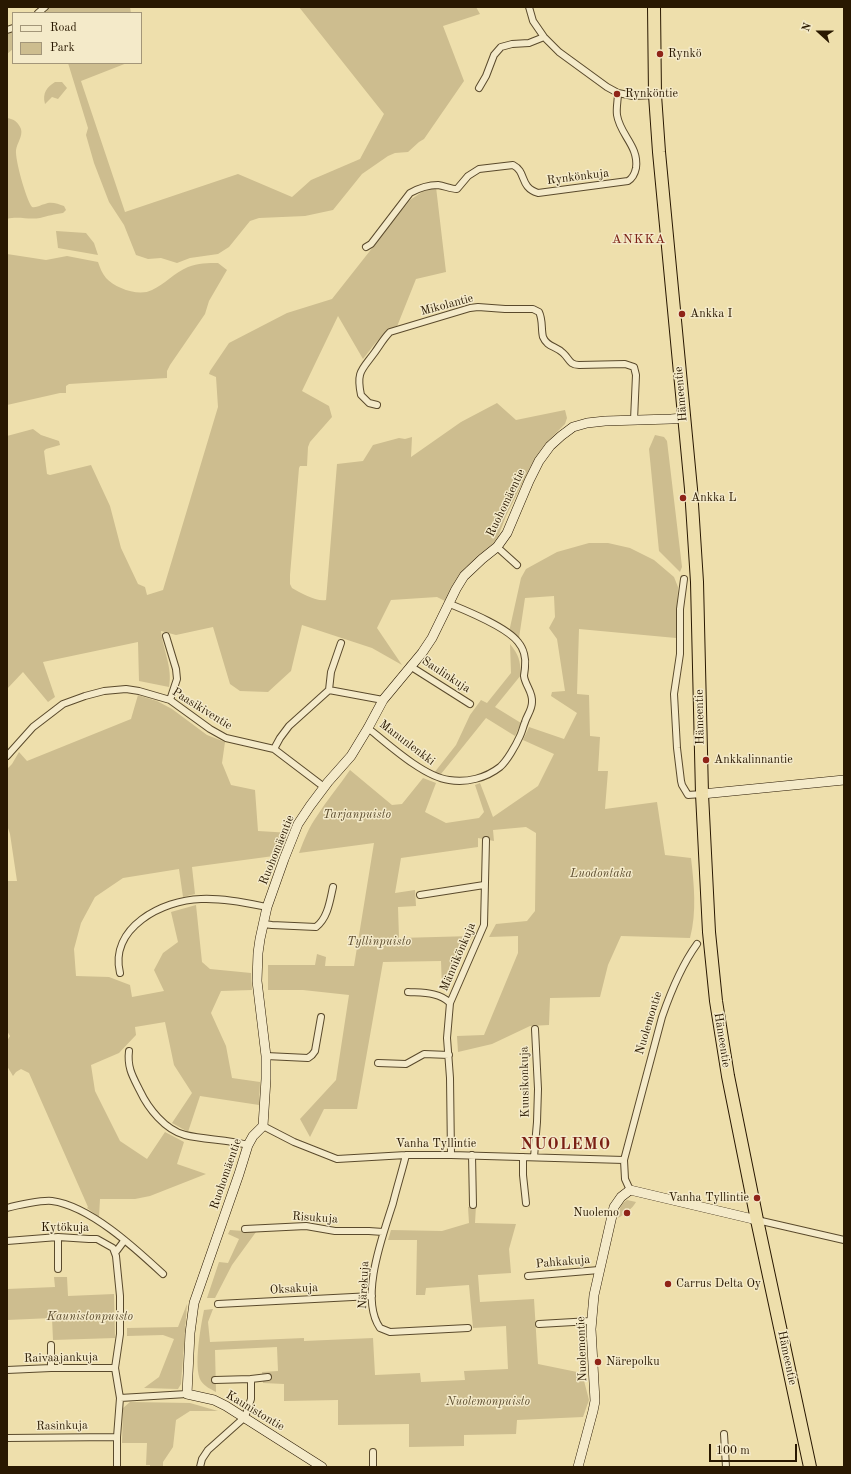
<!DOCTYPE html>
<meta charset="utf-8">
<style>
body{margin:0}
#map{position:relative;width:851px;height:1474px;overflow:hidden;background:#eedfac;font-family:"Old Standard TT",serif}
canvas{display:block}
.frame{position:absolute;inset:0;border:8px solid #291801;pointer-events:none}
.legend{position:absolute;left:12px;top:12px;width:130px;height:52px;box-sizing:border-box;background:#f4eac9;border:1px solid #a39679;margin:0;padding:5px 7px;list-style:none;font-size:12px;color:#291801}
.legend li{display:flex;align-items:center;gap:8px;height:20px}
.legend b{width:20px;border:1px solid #a39679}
.north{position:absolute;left:799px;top:12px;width:40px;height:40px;-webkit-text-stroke:3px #f4eac9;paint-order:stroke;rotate:291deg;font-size:11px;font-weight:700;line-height:16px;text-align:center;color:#291801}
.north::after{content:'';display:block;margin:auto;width:14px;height:18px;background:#291801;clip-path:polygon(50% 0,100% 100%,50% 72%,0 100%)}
.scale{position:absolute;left:709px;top:1444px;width:88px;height:18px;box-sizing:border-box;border:2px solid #291801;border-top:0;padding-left:5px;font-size:12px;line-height:14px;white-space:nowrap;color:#291801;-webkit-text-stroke:3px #f4eac9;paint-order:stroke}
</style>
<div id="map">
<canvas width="851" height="1474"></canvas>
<div class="frame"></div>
<ul class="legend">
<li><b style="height:5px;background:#f4eac9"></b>Road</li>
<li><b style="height:11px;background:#cdbd8f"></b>Park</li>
</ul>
<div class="north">N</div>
<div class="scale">100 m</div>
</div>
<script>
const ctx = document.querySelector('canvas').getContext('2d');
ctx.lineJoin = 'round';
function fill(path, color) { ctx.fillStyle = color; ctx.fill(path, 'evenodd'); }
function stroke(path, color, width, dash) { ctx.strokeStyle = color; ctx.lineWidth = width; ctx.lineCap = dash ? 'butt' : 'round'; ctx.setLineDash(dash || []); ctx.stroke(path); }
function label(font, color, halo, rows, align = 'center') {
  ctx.font = font + ' "Old Standard TT",serif'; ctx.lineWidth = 3; ctx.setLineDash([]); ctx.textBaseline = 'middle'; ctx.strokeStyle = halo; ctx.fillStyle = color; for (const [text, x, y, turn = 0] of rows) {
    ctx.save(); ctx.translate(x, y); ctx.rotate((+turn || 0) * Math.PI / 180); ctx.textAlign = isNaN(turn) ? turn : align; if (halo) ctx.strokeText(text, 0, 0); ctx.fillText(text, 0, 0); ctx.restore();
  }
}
const green = new Path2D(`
 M 50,7 L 130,7 L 131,13 L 45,13 Z
 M 299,7 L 476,7 L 480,14 L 443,26 L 464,81 L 424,139 L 419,142 L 408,152 L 395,153 L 388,156 L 362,174 L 333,210 L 305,216 L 259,218 L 250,221 L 229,247 L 218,254 L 190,258 L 177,263 L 161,258 L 148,259 L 136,255 L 124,225 L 109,202 L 94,163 L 86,135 L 88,128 L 68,63 L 127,63 L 81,81 L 125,212 L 238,174 L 292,197 L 311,180 L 360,159 L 384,114 Z
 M 13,31 L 13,49 L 7,54 L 7,34 Z
 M 55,82 L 62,82 L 67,88 L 58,99 L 52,97 L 45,104 C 42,93 47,87 55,82 Z
 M 7,118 C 14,119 18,122 21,129 C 23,136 17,143 16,150 C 15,160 26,199 32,207 C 37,208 40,205 45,204 C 51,201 58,204 64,206 L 66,210 L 63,213 C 54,214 48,216 40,218 C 29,220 18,216 7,219 Z
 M 436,187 L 446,272 L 416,279 L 396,329 C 381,332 373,347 363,359 L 338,316 L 302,391 L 329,406 L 332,417 L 310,442 L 308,447 L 307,466 L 300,466 L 299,468 L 290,575 L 290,584 L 292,588 C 300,593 317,602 326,600 L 337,464 L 363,461 L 373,445 L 399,438 L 405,439 L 412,437 L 411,457 L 461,422 L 497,403 L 516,420 L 565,410 L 567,418 L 565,424 L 547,442 L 531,466 L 506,516 L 498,537 L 447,602 L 437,597 L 391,600 L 377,628 L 402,665 L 372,648 L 302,625 L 291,671 L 268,692 L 240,691 L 230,684 L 213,627 L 176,635 L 161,631 C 163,650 173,668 169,687 L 139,681 L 138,642 L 43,662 L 55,697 L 48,702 L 23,672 L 7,689 L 7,436 L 33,429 L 41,435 L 59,441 L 60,445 L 46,449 L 44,451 L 47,474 L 50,475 L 91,465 L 110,506 L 121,548 L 138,584 L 145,587 L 147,595 L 163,590 L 218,407 L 216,377 L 209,374 L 210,371 L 229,343 L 287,313 L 332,299 L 410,200 L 425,190 Z
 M 56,231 L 86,233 L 94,243 L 98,255 L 58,248 Z
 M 7,254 L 46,260 L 67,256 L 98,262 C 100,268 102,273 106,278 C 115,288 139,297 152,290 C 165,284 174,273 188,267 C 198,263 208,263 218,263 L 227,270 L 209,301 L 205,314 L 170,365 L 167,371 L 167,378 L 69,384 L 66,386 L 66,393 L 60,393 L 7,405 Z
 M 655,435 L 664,437 L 667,441 L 682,567 L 680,572 L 659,551 L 649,449 Z
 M 589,543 L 608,543 L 630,548 L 654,560 L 674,577 L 678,587 L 676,638 L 579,629 L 577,694 L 589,695 L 590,736 L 600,737 L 598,771 L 608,771 L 605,809 L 657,802 L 665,855 L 691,858 C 694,884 697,912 690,938 L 621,936 L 608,965 L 600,997 L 550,998 L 549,1025 L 530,1026 L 492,1044 L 458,1052 L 457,1036 L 484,1035 L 518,953 L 518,936 L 489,937 L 496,924 L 527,921 L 535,911 L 536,833 L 526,827 L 493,830 L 494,841 L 478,838 L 478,847 L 401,858 L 395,893 L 415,890 L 416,906 L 398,907 L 399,938 L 473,936 L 465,949 L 453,979 L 449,985 L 442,989 L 441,961 L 383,962 L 357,1109 L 324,1109 L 310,1137 L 300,1119 L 336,1080 L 349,995 L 303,990 L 268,990 L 268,965 L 315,965 L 317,954 L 326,957 L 325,966 L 354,966 L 374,843 L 299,853 C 304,840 309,827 317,816 C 327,800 339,786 350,770 L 392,805 L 402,804 L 423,778 L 436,783 L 425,812 L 446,823 L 479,818 L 484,812 L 475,785 L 480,783 L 493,817 L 538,786 L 554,754 L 523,740 L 529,727 L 564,739 L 577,713 L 551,696 L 552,692 L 565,691 L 557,639 L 549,628 L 555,617 L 554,596 L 525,598 L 519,638 L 509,632 L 521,578 L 526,569 L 557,552 Z
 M 510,644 C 519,655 520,660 521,675 L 495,707 L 521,723 L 515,736 L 486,718 L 441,774 L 434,773 L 456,745 L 470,715 L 481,700 L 487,703 L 511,673 Z
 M 138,695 L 157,701 L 172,709 L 207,735 L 225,742 L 222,763 L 231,785 L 255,790 L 258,831 L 291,833 L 281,855 L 192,867 L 195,894 L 183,897 L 179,869 L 123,878 L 95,897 L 81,923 L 74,949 L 76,976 L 109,977 L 130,985 L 132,997 L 164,991 L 154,970 L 163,953 L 178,942 L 171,912 L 196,905 L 202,962 L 210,969 L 251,973 L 252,990 L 221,991 L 211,1013 L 226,1046 L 232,1078 L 260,1082 L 259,1105 L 200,1096 L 188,1132 L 172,1123 L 192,1093 L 174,1065 L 165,1022 L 135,1027 L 136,1035 L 119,1053 L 91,1065 L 95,1091 L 120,1141 L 147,1159 L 165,1132 L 184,1142 L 177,1164 L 206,1174 L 150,1196 L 135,1199 L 100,1199 L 99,1217 L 87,1208 L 88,1207 L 29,1073 L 21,1069 L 16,1072 L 13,1076 L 7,1066 L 7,1041 L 10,1036 L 7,1031 L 7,881 L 17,881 L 10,834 L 7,825 L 7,769 L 12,764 L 19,752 L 27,761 L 131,719 Z
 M 627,1200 L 636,1202 C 632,1209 625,1214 618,1218 L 621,1204 Z
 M 476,1206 L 475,1223 L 516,1224 L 509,1249 L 511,1273 L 478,1275 L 480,1302 L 534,1299 L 538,1364 L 582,1373 L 589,1400 L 583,1417 L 517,1420 L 516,1434 L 464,1435 L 464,1446 L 409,1447 L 409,1424 L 338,1425 L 338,1400 L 284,1401 L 284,1384 L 263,1383 L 262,1372 L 278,1371 L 277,1347 L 215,1350 L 216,1392 C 211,1389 205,1387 201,1381 C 193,1368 201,1325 204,1310 L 213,1309 L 208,1322 L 210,1342 L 304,1338 L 304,1341 L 373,1338 L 375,1375 L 420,1373 L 421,1382 L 465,1380 L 464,1371 L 508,1369 L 506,1326 L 473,1328 L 469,1285 L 426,1288 L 425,1295 L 416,1295 L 417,1240 L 388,1240 L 391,1230 L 442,1231 L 469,1223 L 468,1207 Z
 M 230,1230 L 256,1232 L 232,1265 L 215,1298 L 207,1298 L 219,1262 L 228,1263 L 239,1239 L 228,1234 Z
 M 54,1277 L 67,1277 L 68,1296 L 114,1294 L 115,1338 L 53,1340 L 52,1318 L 7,1320 L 7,1289 L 55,1287 Z
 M 187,1304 L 181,1384 L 178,1389 L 144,1388 L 159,1377 L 174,1339 L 163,1335 L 127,1336 L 127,1328 L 178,1327 Z
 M 130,1402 L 190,1403 L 218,1411 L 190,1411 L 176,1420 L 173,1447 L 163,1462 L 163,1467 L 150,1467 L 150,1465 L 146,1465 L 147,1443 L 122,1443 L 123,1408 Z`);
const street = new Path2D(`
 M 529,7 L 533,21 L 544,37 L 559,52 L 607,87 L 618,93 L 633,96 L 655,95
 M 38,13 L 45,7
 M 7,30 L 13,28
 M 479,88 L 486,76 L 494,55 L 501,47 L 512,44 L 529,43 L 544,37
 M 366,247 L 371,244 L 410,193 C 419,188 429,185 438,185 C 445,186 451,189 457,189 L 468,176 L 479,169 L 513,165 C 527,172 519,187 538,193 L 628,181 C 633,178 635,173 636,168 C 639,146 620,135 617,115 C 616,108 618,100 618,93
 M 377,405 L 369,403 L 361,395 C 356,371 362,370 375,352 C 380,345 384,338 390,332 L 470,308 L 478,307 L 505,309 L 533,309 L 539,312 C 543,320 541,329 543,337 C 547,347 556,346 563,353 C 569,358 569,365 579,365 L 625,364 L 634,367 L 636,375 L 634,420
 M 497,547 L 517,565
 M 684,579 L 680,609 L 680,654 L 674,694 L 677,748 L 681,781 L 682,785 L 688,795 L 702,794
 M 166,636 L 176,669 L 177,679 L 170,700
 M 410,666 L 470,704
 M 329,690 L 383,700
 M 368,728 C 389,745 424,777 449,780 C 467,783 486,778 500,767 C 507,761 516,745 520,736 C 522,732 523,727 525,722 C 527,715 532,710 532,702 C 533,692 525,685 524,676 C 524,674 525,670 525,667 C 526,659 524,649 518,642 C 507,627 467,611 450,604
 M 274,749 L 280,738 L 289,726 L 329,690 L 331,672 L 341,643
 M 7,756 L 33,727 L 63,704 L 85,696 L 104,691 L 126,689 L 139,691 L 170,700 L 210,729 L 226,738 L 274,749 L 324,787
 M 420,895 L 484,885
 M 263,924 L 272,925 L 316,927 C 328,918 330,900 333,887
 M 120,973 C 109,928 162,900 201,899 C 222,898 246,903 267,907
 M 408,992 C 423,993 439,992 450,1003
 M 129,1051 C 127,1068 133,1077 140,1091 C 148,1108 165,1130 185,1135 C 205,1140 227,1139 248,1145
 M 266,1056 L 308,1058 L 312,1055 L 315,1051 L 321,1017
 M 378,1063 L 406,1064 L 424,1054 L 449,1055
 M 263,1126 L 294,1142 L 337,1159 L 406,1155 L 451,1155 L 624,1160
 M 406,1155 C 402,1171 397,1187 393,1203 C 383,1235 359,1298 380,1328 L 390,1332 L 468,1328
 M 451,1155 L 450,1078 L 447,1038 L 450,1003 L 484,925 L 486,840
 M 472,1155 L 473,1205
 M 523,1157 L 523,1175 L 526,1203
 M 534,1157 L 537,1122 L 538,1089 L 535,1029
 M 630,1190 L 625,1179 L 624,1160 L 662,1017 C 671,991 681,966 697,944
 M 7,1208 C 17,1205 42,1200 52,1201 C 90,1206 136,1249 163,1274
 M 757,1220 L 844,1240
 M 245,1229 L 306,1226 L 335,1231 L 369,1231 L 383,1232
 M 58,1237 L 58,1269
 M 7,1241 L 58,1237 L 89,1239 L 97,1239 L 113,1248 L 116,1256 L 120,1296 L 120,1334 L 115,1368 L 120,1398 L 117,1437 L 117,1467
 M 115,1253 L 124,1241
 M 528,1276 L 599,1270
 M 218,1304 L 372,1296
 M 539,1324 L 591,1321
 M 51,1368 L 51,1345
 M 7,1370 L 51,1368 L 115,1368
 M 215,1380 L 251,1379
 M 120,1398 L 187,1394
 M 724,1434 L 726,1467
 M 7,1438 L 117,1437
 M 200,1467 L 202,1459 L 208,1450 L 245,1417 L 251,1399 L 251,1379 L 268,1377
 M 373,1467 L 373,1452`);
const secondary = new Path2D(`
 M 702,794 L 844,780
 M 322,1467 L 226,1406 L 214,1400 L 187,1394 L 190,1333 L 194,1303 L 239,1174 L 248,1145 L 253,1136 L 263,1126 L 266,1079 L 266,1056 L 257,981 L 258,953 L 260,939 L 267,907 L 284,859 L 298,824 L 310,806 L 328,782 L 351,756 L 368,728 L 383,700 L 422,653 L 432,638 L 456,589 L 464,576 L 482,559 L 497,547 L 507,533 L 529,481 L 539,461 L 550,446 L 561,436 L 573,427 L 587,423 L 605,421 L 671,419 L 683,418
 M 578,1467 L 593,1411 L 595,1401 L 591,1329 L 594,1295 L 614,1207 L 621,1197 L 630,1190 L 757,1220`);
const highway = new Path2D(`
 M 654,7 L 655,95 L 659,152 L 691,489 L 697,582 L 702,794 L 709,932 L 716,1001 L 728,1076 L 757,1220 L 810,1467`);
const markers = [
 [660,54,4,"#8f2418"],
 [617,94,4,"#8f2418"],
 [682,314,4,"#8f2418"],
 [683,498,4,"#8f2418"],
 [706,760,4,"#8f2418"],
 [757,1198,4,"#8f2418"],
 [627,1213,4,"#8f2418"],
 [668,1284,4,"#8f2418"],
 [598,1362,4,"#8f2418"]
];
const poiNames = [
 ["Rynkö",668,54],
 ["Rynköntie",625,94],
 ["Ankka I",690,314],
 ["Ankka L",691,498],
 ["Ankkalinnantie",714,760],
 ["Vanha Tyllintie",749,1198,"right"],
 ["Nuolemo",619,1213,"right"],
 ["Carrus Delta Oy",676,1284],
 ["Närepolku",606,1362]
];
const streetNames = [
 ["Rynkönkuja",578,177,-7],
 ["Mikolantie",447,305,-15],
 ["Hämeentie",681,394,-95],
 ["Ruohomäentie",506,503,-64],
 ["Saulinkuja",446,675,33],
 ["Paasikiventie",202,709,32],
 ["Hämeentie",700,717,-91],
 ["Manunlenkki",407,743,37],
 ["Ruohomäentie",277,850,-68],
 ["Männikönkuja",458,957,-67],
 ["Nuolemontie",649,1023,-73],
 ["Hämeentie",722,1040,81],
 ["Kuusikonkuja",525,1082,-91],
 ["Vanha Tyllintie",436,1144],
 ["Ruohomäentie",226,1174,-71],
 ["Risukuja",315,1218,4],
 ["Kytökuja",65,1228],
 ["Pahkakuja",563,1262,-5],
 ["Närekuja",364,1285,-87],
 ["Oksakuja",294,1289,-3],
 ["Nuolemontie",582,1349,-92],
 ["Raivaajankuja",61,1358,-1],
 ["Hämeentie",787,1358,78],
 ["Kaunistontie",255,1411,31],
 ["Rasinkuja",62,1426,-1]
];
const parkNames = [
 ["Tarjanpuisto",357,815],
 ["Luodontaka",601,874],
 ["Tyllinpuisto",379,942],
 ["Kaunistonpuisto",90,1317],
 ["Nuolemonpuisto",488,1402]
];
const neighbourhoodNames = [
 ["ANKKA",639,240]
];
const districtNames = [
 ["NUOLEMO",566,1145]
];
fill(green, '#cdbd8f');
stroke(street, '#5a4a2c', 8);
stroke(secondary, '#291801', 10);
stroke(highway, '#291801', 14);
stroke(street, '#f4eac9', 6);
stroke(secondary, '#f4eac9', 9);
stroke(highway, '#eedfac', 12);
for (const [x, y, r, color] of markers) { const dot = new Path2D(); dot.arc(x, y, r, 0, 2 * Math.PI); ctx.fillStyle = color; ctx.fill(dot); stroke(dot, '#f4eac9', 1.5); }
label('12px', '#291801', '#f4eac9', poiNames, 'left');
label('12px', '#291801', '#f4eac9', streetNames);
label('italic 12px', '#5a4a2c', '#f4eac9', parkNames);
ctx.letterSpacing = '1px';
label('13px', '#7a1f14', '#f4eac9', neighbourhoodNames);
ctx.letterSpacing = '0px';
ctx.letterSpacing = '1px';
label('bold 16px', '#7a1f14', '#f4eac9', districtNames);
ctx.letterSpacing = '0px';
</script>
